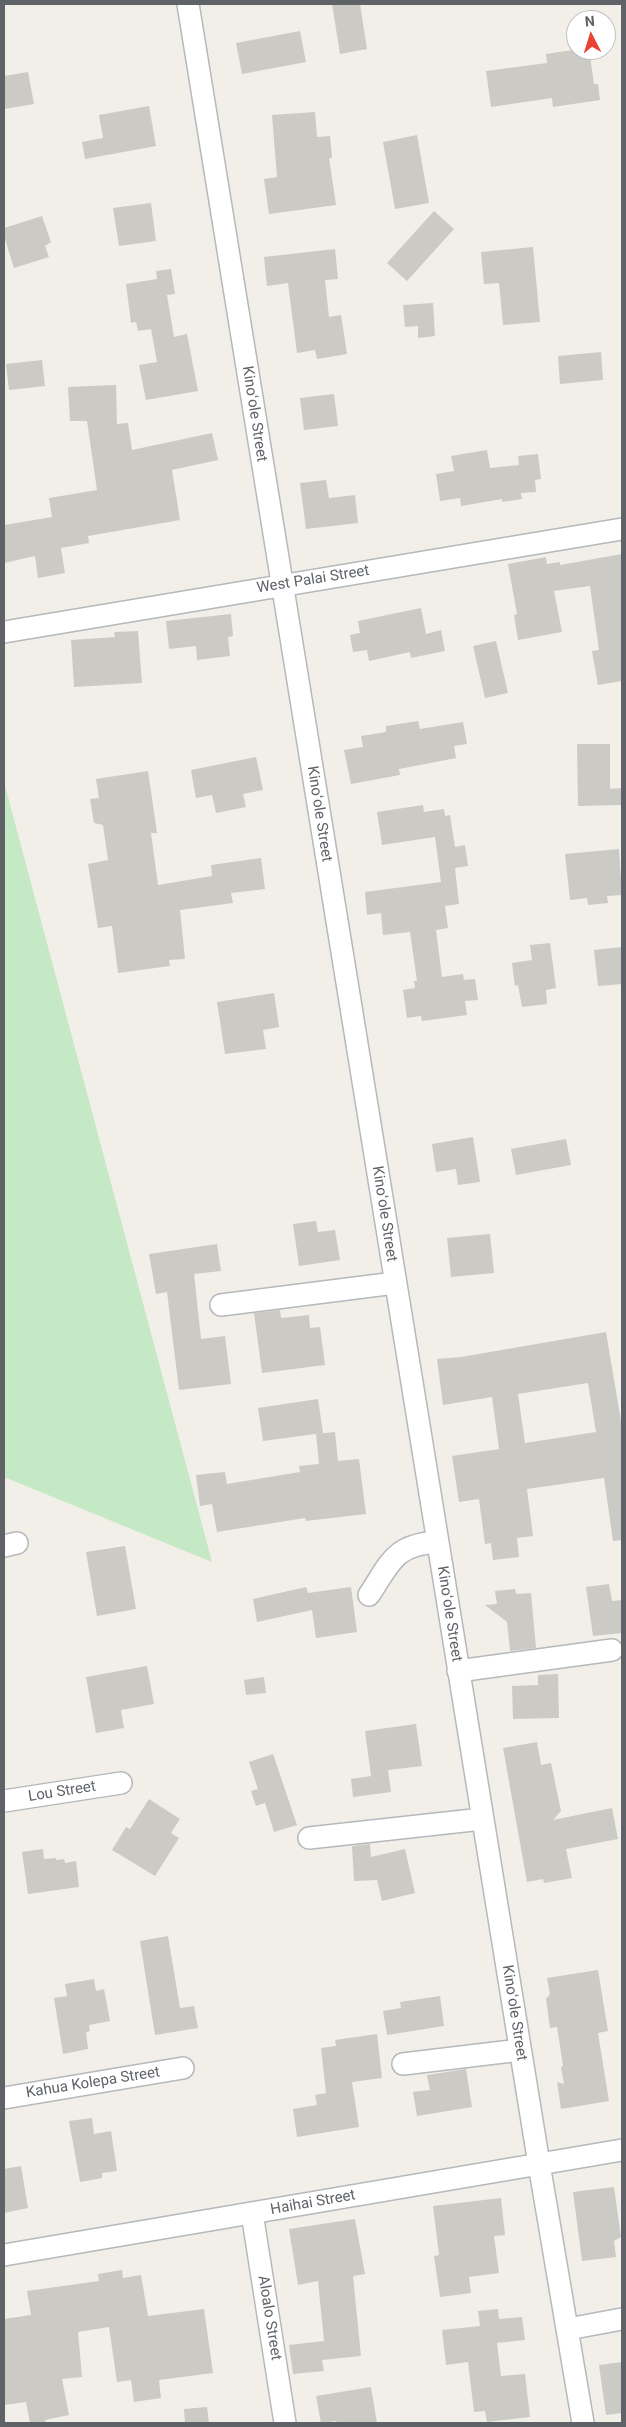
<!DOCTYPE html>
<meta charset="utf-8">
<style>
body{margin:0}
#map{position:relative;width:626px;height:2427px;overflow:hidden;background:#f1efe8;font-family:Roboto,sans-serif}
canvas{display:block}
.frame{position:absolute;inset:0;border:5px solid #5f6368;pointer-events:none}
.north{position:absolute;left:566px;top:10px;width:50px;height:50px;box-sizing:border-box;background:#fff;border:1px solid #bfc1c3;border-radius:50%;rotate:355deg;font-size:14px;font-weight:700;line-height:20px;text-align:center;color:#5f6368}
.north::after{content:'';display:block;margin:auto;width:18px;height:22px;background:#ea4335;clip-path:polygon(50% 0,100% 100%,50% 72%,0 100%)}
</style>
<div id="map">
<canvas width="626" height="2427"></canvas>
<div class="frame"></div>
<div class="north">N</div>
</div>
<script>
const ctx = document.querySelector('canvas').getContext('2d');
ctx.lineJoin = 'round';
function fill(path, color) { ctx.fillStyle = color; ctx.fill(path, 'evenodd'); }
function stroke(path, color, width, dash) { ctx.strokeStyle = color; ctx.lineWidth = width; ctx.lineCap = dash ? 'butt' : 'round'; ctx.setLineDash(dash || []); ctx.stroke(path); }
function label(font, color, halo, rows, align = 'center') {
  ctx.font = font + ' Roboto,sans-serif'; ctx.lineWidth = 4.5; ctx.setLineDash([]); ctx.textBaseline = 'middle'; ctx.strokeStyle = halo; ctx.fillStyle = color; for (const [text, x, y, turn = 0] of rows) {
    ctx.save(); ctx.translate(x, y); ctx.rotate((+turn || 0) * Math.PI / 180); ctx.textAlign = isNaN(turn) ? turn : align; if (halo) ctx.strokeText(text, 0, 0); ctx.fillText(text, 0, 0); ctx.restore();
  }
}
const green = new Path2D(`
 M 4,782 L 212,1562 L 4,1477 Z`);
const building = new Path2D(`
 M 332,4 L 360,4 L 367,49 L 340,54 Z
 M 300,31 L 306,62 L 242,74 L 236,43 Z
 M 573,50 L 589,50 L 594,84 L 598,84 L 600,100 L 553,107 L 552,98 L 491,107 L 486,71 L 547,63 L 546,54 Z
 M 28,72 L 34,104 L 4,109 L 4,76 Z
 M 149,106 L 156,146 L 85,159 L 82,142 L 103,138 L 99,115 Z
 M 315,112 L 317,137 L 330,136 L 332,158 L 329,158 L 336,205 L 269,214 L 264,179 L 277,177 L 272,115 Z
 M 417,135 L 429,203 L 395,209 L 383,142 Z
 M 151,203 L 156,241 L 119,246 L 113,208 Z
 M 434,211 L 454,229 L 407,281 L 387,263 Z
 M 42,216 L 51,242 L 45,246 L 49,257 L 14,268 L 4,236 L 4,228 Z
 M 533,247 L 540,322 L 503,325 L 499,283 L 484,284 L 481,252 Z
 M 335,249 L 338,279 L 325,280 L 329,317 L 341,315 L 347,354 L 317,359 L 315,350 L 297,353 L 288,283 L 267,286 L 264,257 Z
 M 171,269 L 175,294 L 167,295 L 174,337 L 187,334 L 198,391 L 146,400 L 139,365 L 157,362 L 151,329 L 138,331 L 136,322 L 131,323 L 126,284 L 157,279 L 156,271 Z
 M 433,303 L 435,336 L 418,338 L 418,326 L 405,327 L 403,305 Z
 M 601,352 L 603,380 L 560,384 L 558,356 Z
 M 42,360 L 45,386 L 9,390 L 6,364 Z
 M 116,385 L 117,424 L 128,423 L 132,450 L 212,433 L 218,460 L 172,470 L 180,520 L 88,536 L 89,543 L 61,548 L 65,573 L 38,578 L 35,556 L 4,563 L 4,525 L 52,517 L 49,498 L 97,490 L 87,421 L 70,421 L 68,387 Z
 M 334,394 L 338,426 L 304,430 L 300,398 Z
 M 487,450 L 490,468 L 519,465 L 518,456 L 538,454 L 541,479 L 535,480 L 536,492 L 521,493 L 522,499 L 502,502 L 502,499 L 461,506 L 460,498 L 440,501 L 436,474 L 454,471 L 451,456 Z
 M 326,480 L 329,498 L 355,495 L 358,523 L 306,529 L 300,483 Z
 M 622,554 L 622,681 L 598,685 L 592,651 L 599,650 L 590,586 L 554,591 L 562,632 L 518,640 L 514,615 L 517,614 L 508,564 L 546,557 L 547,564 L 560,562 L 560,565 Z
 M 421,608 L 426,634 L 441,630 L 445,651 L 411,658 L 410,652 L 369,661 L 367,650 L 353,652 L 350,635 L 360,633 L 358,621 Z
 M 231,614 L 233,636 L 228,637 L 230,656 L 197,660 L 196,646 L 169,649 L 166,621 Z
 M 138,631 L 142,683 L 74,687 L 71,640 L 115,637 L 114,632 Z
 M 496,641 L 508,693 L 485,698 L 473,646 Z
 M 418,721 L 420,729 L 463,722 L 467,744 L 454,746 L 456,758 L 399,769 L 400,775 L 351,784 L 344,750 L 363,747 L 361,736 L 386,732 L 386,726 Z
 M 577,744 L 610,744 L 610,789 L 622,788 L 622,805 L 578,806 Z
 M 256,757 L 263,790 L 243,794 L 246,807 L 216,813 L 212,795 L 196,798 L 191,770 Z
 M 148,771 L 157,833 L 151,833 L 158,885 L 212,876 L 211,865 L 261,858 L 265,889 L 231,893 L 233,903 L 180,910 L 185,959 L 169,960 L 170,966 L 118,973 L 112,926 L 98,928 L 88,864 L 108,860 L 103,825 L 94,823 L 90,799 L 99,798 L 96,779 Z
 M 423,805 L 424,812 L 444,809 L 445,816 L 450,815 L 455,847 L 465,845 L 468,866 L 455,868 L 459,904 L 445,906 L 448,928 L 436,930 L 442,977 L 463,974 L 464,980 L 475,979 L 478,1000 L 465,1001 L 467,1015 L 422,1021 L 421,1016 L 407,1018 L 403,990 L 415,988 L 414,981 L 417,981 L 410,932 L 383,935 L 381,913 L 367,915 L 365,892 L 441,882 L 435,837 L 382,845 L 377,812 Z
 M 619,849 L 622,895 L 607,896 L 608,903 L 588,905 L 587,898 L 570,900 L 565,854 Z
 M 550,943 L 556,988 L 546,990 L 547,1004 L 522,1007 L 518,985 L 515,986 L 512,963 L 532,960 L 530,945 Z
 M 622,947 L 622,984 L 598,986 L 594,950 Z
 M 274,993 L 279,1027 L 263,1030 L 266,1049 L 225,1054 L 217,1002 Z
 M 473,1137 L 480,1182 L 458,1185 L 456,1169 L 436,1172 L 432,1144 Z
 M 566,1139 L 571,1165 L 516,1175 L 511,1149 Z
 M 316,1221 L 318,1232 L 335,1230 L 340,1260 L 299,1266 L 293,1224 Z
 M 490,1234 L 494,1273 L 451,1277 L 447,1238 Z
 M 217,1244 L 221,1271 L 194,1274 L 201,1339 L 225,1336 L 231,1384 L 179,1390 L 167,1292 L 156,1294 L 149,1254 Z
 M 280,1310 L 281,1318 L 309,1315 L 310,1328 L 320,1327 L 325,1365 L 262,1373 L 254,1313 Z
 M 606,1332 L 622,1427 L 622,1540 L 613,1541 L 604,1478 L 527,1489 L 533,1536 L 517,1538 L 519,1557 L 493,1560 L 491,1543 L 485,1544 L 479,1499 L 459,1502 L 452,1456 L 499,1449 L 492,1397 L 443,1405 L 437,1359 L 461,1357 ZM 588,1383 L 596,1432 L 525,1443 L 518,1394 Z
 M 318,1399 L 323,1433 L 263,1441 L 258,1408 Z
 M 335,1432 L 338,1461 L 359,1459 L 366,1514 L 306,1521 L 305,1518 L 217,1532 L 212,1504 L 200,1506 L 196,1475 L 225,1472 L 227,1484 L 300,1472 L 299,1466 L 319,1464 L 316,1434 Z
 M 125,1546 L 136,1609 L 97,1616 L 86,1552 Z
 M 609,1584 L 612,1601 L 622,1600 L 622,1633 L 593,1636 L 586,1587 Z
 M 306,1587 L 308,1593 L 351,1587 L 357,1632 L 316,1638 L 312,1610 L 257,1622 L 253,1599 Z
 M 515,1589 L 516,1594 L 531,1593 L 536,1648 L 510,1651 L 507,1622 L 485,1605 L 497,1604 L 495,1591 Z
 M 147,1666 L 154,1704 L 121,1710 L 124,1728 L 96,1733 L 86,1677 Z
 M 558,1674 L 559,1718 L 513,1719 L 512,1686 L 538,1685 L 538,1675 Z
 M 264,1677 L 266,1693 L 246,1695 L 244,1680 Z
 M 416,1724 L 422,1766 L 388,1770 L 391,1792 L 353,1797 L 351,1779 L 371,1776 L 365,1731 Z
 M 537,1742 L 541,1765 L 551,1763 L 561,1811 L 553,1820 L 612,1808 L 618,1839 L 566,1849 L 572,1878 L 544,1883 L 543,1879 L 527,1882 L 503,1748 Z
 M 273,1754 L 297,1825 L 274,1832 L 265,1803 L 256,1806 L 251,1791 L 258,1789 L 249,1762 Z
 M 149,1799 L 180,1819 L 171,1833 L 179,1838 L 155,1876 L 112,1850 L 126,1827 L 130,1829 Z
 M 370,1844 L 371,1857 L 405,1849 L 415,1893 L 382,1901 L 377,1880 L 354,1881 L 352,1846 Z
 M 43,1849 L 44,1859 L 56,1858 L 56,1860 L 64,1859 L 65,1863 L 76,1861 L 79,1887 L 28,1894 L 22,1852 Z
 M 168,1936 L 180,2008 L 194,2006 L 198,2028 L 155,2035 L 140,1941 Z
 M 598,1970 L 608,2031 L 598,2033 L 609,2101 L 561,2109 L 557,2082 L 564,2084 L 561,2067 L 563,2066 L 557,2027 L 550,2028 L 546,1999 L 550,1994 L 547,1978 Z
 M 94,1979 L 96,1991 L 104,1989 L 110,2021 L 89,2025 L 90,2031 L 86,2032 L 88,2049 L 63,2054 L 54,1998 L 67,1996 L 65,1984 Z
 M 440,1996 L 444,2026 L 387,2035 L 383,2011 L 401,2008 L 400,2002 Z
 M 377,2034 L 382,2078 L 352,2082 L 359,2127 L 297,2137 L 293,2109 L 317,2105 L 315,2095 L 326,2093 L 321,2048 L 336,2046 L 335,2040 Z
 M 466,2069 L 472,2107 L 417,2116 L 413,2092 L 430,2090 L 427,2075 Z
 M 92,2118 L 94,2134 L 111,2131 L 117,2171 L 102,2173 L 102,2178 L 80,2182 L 69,2121 Z
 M 21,2166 L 28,2208 L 4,2213 L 4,2169 Z
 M 614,2187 L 621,2237 L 614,2241 L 616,2257 L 582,2261 L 573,2192 Z
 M 501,2198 L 505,2235 L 494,2236 L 499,2273 L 469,2277 L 471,2293 L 440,2297 L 434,2256 L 439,2255 L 433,2206 Z
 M 355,2219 L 365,2274 L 353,2276 L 361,2356 L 322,2360 L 324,2371 L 293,2374 L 289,2345 L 324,2341 L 318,2281 L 298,2285 L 289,2229 Z
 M 122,2270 L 123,2278 L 141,2275 L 148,2316 L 204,2309 L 213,2373 L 159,2380 L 161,2398 L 134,2402 L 131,2380 L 117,2382 L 109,2327 L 78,2332 L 82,2377 L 62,2379 L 69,2415 L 45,2420 L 46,2423 L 30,2423 L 26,2402 L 4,2405 L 4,2319 L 31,2315 L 27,2291 L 99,2281 L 98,2274 Z
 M 498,2309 L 499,2319 L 522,2317 L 525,2340 L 497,2343 L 501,2376 L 525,2374 L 530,2417 L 487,2422 L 485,2411 L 474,2412 L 468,2362 L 446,2365 L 442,2330 L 480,2326 L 478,2311 Z
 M 622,2362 L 622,2413 L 606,2415 L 599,2365 Z
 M 371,2387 L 377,2423 L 337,2423 L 336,2421 L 321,2423 L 316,2396 Z
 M 207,2407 L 209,2423 L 185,2423 L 184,2409 Z`);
const minor = new Path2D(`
 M 188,4 L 539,2164 L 583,2423
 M 4,632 L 622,529
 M 221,1305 L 395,1283
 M 4,1546 L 17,1543
 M 369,1595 C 391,1562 394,1545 437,1542
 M 458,1671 L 612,1650
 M 4,1801 L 121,1783
 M 309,1838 L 482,1819
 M 403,2064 L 520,2050
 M 4,2098 L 183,2068
 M 252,2213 L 285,2423
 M 4,2255 L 622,2150
 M 568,2329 L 622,2319`);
const streetNames = [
 ["Kinoʻole Street",254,414,81],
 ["West Palai Street",313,580,-9],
 ["Kinoʻole Street",319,814,81],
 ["Kinoʻole Street",384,1214,81],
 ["Kinoʻole Street",449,1614,81],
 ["Lou Street",62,1792,-9],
 ["Kinoʻole Street",514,2013,81],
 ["Kahua Kolepa Street",93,2083,-9],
 ["Haihai Street",313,2203,-10],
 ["Aloalo Street",269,2318,81]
];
fill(green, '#c5e8c5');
fill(building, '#cccac5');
stroke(minor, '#b5b8bc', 24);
stroke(minor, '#fff', 21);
label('15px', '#5f6368', '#fff', streetNames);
</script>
